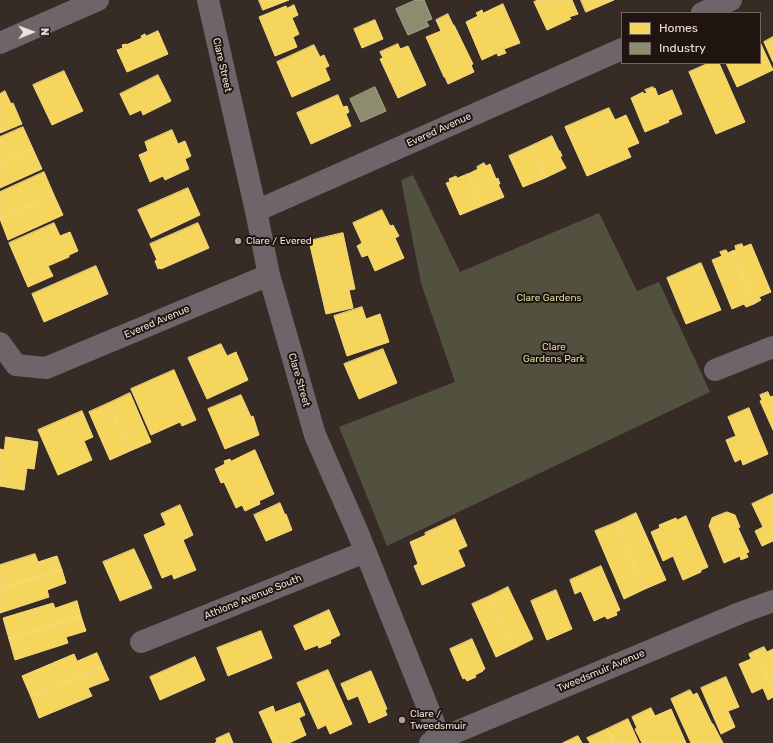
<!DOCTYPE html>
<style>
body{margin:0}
#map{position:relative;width:773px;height:743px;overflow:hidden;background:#372b25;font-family:Rubik,sans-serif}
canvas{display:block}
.legend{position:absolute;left:621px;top:12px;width:140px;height:52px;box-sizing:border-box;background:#1f140f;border:1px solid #736660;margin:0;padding:5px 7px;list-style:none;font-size:12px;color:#f0e1d9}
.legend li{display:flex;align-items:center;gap:8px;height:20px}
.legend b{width:20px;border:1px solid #736660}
.north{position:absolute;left:12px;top:12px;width:40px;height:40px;-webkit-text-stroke:3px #1f140f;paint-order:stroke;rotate:89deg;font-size:11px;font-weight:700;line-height:16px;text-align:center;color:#f0e1d9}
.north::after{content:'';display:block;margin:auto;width:14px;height:18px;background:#f0e1d9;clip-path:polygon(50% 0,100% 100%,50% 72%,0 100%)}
</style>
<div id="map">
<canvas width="773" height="743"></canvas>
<ul class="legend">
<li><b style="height:11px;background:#f6d55c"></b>Homes</li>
<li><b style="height:11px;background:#8c8c6e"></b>Industry</li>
</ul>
<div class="north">N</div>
</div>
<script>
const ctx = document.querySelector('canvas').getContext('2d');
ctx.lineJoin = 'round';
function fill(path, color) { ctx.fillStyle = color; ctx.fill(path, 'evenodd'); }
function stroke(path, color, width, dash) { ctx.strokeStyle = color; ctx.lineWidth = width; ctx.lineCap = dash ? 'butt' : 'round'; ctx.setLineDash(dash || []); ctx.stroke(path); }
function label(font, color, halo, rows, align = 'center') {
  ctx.font = font + ' Rubik,sans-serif'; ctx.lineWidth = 4; ctx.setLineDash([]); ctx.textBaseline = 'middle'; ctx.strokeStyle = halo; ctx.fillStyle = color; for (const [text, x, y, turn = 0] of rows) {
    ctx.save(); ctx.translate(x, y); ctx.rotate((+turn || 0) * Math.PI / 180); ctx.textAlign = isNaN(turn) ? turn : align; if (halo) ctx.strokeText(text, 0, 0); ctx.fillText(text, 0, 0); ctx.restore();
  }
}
const green = new Path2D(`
 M 413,175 L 460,272 L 599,213 L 637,291 L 659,282 L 710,392 L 387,546 L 339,427 L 455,382 L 421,283 L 401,180 Z`);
const homes = new Path2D(`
 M 259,0 L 289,0 L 263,10 Z
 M 538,0 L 572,0 L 578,14 L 569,17 L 571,19 L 547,30 L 534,2 Z
 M 581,0 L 614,0 L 586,12 Z
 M 503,4 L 520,43 L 504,49 L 506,53 L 498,56 L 497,53 L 482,60 L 466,22 L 478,16 L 476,13 L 482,10 L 483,13 Z
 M 294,5 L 298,15 L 292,18 L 299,34 L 293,37 L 297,47 L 275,56 L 259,17 L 286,6 L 287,8 Z
 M 448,14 L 453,25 L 454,25 L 473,64 L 471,65 L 474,72 L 448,84 L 445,77 L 444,77 L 426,37 L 441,31 L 436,20 Z
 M 375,20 L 383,39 L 362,48 L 354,29 Z
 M 158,31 L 168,54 L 127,72 L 117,50 L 123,48 L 122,45 L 126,44 L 126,45 L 142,38 L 141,36 L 145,34 L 146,36 Z
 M 773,37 L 773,62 L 764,42 Z
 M 760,42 L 773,70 L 737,87 L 726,63 L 760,63 Z
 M 398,44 L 400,49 L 408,46 L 426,85 L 398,98 L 380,59 L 383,58 L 380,52 Z
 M 314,45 L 320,57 L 324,55 L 329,66 L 325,68 L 330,80 L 292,97 L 277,62 Z
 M 709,63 L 719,63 L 745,122 L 716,134 L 689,72 Z
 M 64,71 L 83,111 L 52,125 L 33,85 Z
 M 158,75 L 171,101 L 143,115 L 141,110 L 130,115 L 120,94 Z
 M 653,87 L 653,89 L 655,88 L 658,96 L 672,90 L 682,114 L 668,120 L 669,122 L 645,132 L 631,98 L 643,92 L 644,94 L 647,93 L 645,90 Z
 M 5,91 L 11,104 L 13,103 L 22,124 L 0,133 L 0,94 Z
 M 338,95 L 343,107 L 347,106 L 349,112 L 346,114 L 351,126 L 311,144 L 297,113 Z
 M 609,108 L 615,120 L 626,115 L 639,143 L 627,148 L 631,157 L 587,176 L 565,127 Z
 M 23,127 L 33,149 L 0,163 L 0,137 Z
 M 172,130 L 178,144 L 185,141 L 191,156 L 185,159 L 189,169 L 165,180 L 163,176 L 150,182 L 139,155 L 148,151 L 145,142 Z
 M 552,136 L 559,151 L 560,151 L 562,156 L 560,157 L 566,168 L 545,178 L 531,146 Z
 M 531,146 L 545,178 L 523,187 L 509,156 Z
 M 33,149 L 42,169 L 0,188 L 0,163 Z
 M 484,163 L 486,166 L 490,164 L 496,179 L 498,178 L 500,184 L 498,184 L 504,197 L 482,206 L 468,174 L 478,169 L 477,167 Z
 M 44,172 L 54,195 L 0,219 L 0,192 Z
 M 468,174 L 482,206 L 460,215 L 446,183 L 450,182 L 449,179 L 456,176 L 457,178 Z
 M 188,188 L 200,215 L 151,238 L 138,210 Z
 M 54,195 L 63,215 L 8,240 L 0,219 Z
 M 382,210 L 390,226 L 393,225 L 399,236 L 395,238 L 404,258 L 375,271 L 368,255 L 362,257 L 357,246 L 362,243 L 353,223 Z
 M 54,223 L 60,236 L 70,232 L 78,251 L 69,255 L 69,257 L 48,266 L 53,276 L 28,287 L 9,243 Z
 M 198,223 L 209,248 L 161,269 L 160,268 L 158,269 L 155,261 L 157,260 L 150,244 Z
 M 343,233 L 355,289 L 349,290 L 353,308 L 326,314 L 309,241 Z
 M 742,244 L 743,247 L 751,244 L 771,292 L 759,297 L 761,300 L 754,304 L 732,251 L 736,250 L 735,246 Z
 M 726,250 L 728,253 L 732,251 L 754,304 L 746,307 L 744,304 L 732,309 L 712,260 L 722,256 L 720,252 Z
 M 701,263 L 721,310 L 686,324 L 667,278 Z
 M 96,266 L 108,294 L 44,322 L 32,294 Z
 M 362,307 L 366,319 L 380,314 L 389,342 L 347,356 L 334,316 Z
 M 221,344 L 227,356 L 236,352 L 248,380 L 207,399 L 188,358 Z
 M 383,349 L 397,383 L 359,399 L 344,364 Z
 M 174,370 L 196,420 L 182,426 L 180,422 L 151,435 L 131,389 Z
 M 768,392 L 770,397 L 773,396 L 773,430 L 760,401 L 762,400 L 760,395 Z
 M 130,393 L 151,442 L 130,451 L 109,403 Z
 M 241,395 L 251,417 L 253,416 L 259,435 L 225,449 L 208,409 Z
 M 109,403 L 130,451 L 110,460 L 89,412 Z
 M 749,408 L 768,454 L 743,465 L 741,459 L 735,462 L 726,440 L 736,436 L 728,417 Z
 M 82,411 L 93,437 L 84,441 L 92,460 L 58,475 L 38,430 Z
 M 6,437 L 38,442 L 34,469 L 27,468 L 24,490 L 0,486 L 0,449 L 4,450 Z
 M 255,450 L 274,494 L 259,501 L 260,504 L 245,511 L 242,505 L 236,508 L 224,482 L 221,483 L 215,469 L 225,464 L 224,461 L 230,459 L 231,461 Z
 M 773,494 L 773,541 L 762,546 L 755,531 L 763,527 L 752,504 Z
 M 280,503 L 285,515 L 286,514 L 292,530 L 266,541 L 254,515 Z
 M 180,505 L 193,535 L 183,540 L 196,570 L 174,579 L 172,574 L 162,578 L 144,535 L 166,525 L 161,514 Z
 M 727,512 L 735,515 L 740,527 L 738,528 L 749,552 L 746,553 L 748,557 L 741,560 L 740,556 L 724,563 L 709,526 L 712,518 Z
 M 636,513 L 666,580 L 645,589 L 615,523 Z
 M 686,516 L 708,567 L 701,570 L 701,572 L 683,580 L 673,556 L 663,561 L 651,532 L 660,528 L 659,525 L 676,518 L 677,520 Z
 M 455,519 L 467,546 L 458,550 L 465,566 L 422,585 L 414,566 L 418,564 L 410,542 L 426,535 L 425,533 Z
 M 615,523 L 645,589 L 624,599 L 595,531 Z
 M 134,549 L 152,588 L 120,601 L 103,562 Z
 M 35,554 L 38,562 L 57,556 L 62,570 L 0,589 L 0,565 Z
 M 601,566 L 620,610 L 616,612 L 617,615 L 607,619 L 605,616 L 594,621 L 581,591 L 575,594 L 570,580 Z
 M 62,570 L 66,583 L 47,590 L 49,597 L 0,613 L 0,589 Z
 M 508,587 L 533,639 L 515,648 L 490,596 Z
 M 556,590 L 572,629 L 547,640 L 531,601 Z
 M 490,596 L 515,648 L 496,657 L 472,604 Z
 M 77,601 L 81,616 L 9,639 L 3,618 L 53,603 L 55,608 Z
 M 329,610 L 340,635 L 330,640 L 331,643 L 319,648 L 318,645 L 305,650 L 294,626 Z
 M 81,616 L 86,631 L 66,637 L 68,643 L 15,660 L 9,639 Z
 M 261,631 L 272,658 L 228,676 L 217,648 Z
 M 472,639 L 485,669 L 483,670 L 483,671 L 475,675 L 476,677 L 467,681 L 465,678 L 463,679 L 450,649 Z
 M 764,647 L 767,652 L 773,649 L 773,689 L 755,651 Z
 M 755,651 L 773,689 L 773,697 L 768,700 L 763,688 L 752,693 L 739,664 L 751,659 L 749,654 Z
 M 97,653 L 103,667 L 31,697 L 22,676 L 74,654 L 77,661 Z
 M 195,657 L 205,680 L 160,700 L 150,677 Z
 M 103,667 L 109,680 L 88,688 L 92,696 L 39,718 L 31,697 Z
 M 328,670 L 352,724 L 330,734 L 326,725 L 318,729 L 297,683 Z
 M 371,671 L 387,709 L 385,710 L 387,715 L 369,723 L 358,696 L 348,700 L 341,684 Z
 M 726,677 L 739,707 L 728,711 L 735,727 L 721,734 L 701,688 Z
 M 690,690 L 693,695 L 697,693 L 712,724 L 713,724 L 723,743 L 691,743 L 671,699 Z
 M 300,703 L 305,715 L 299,718 L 306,735 L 289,743 L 273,743 L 259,712 L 273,706 L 275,712 Z
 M 651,708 L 655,716 L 671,709 L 686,743 L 642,743 L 635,729 L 637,728 L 632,717 Z
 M 628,719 L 639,743 L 614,743 L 607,729 Z
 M 607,729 L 614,743 L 590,743 L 587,738 Z
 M 229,733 L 233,743 L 215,743 L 217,742 L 216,739 Z
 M 578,736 L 582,743 L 563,743 Z`);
const industry = new Path2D(`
 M 416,0 L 424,0 L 432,19 L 426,21 L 429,26 L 408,35 L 396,9 Z
 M 375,87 L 386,111 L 361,122 L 350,99 Z`);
const minor = new Path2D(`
 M 208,0 L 256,211 L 269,275 L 315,435 L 358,533 L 442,743
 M 702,13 L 731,0
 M 0,43 L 98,0
 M 256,211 L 622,49
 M 0,343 L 16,365 L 46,368 L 269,275
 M 715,370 L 773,347
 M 141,642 L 365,552
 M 430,743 L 740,613 L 773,601`);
const markers = [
 [238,241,4,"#afa19a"],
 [402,720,4,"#afa19a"]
];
const streetNames = [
 ["Clare Street",222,65,77],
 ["Evered Avenue",439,130,-24],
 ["Evered Avenue",157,322,-23],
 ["Clare Street",299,380,74],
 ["Athlone Avenue South",253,597,-22],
 ["Tweedsmuir Avenue",601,671,-23]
];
const poiNames = [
 ["Clare / Evered",246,241],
 ["Clare /",410,714],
 ["Tweedsmuir",410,726]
];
const parkNames = [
 ["Clare Gardens",549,298],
 ["Clare",554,347],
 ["Gardens Park",554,359]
];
fill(green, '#52513f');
fill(homes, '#f6d55c');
stroke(homes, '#f4d982', 1);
fill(industry, '#8c8c6e');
stroke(industry, '#aaa68e', 1);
stroke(minor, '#6e656a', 22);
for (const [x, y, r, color] of markers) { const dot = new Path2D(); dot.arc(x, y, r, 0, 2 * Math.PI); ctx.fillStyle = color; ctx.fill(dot); stroke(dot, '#1f140f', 1.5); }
label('10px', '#f0e1d9', '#1f140f', streetNames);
label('10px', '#f0e1d9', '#1f140f', poiNames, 'left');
label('10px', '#d8dc9d', '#1f140f', parkNames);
</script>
